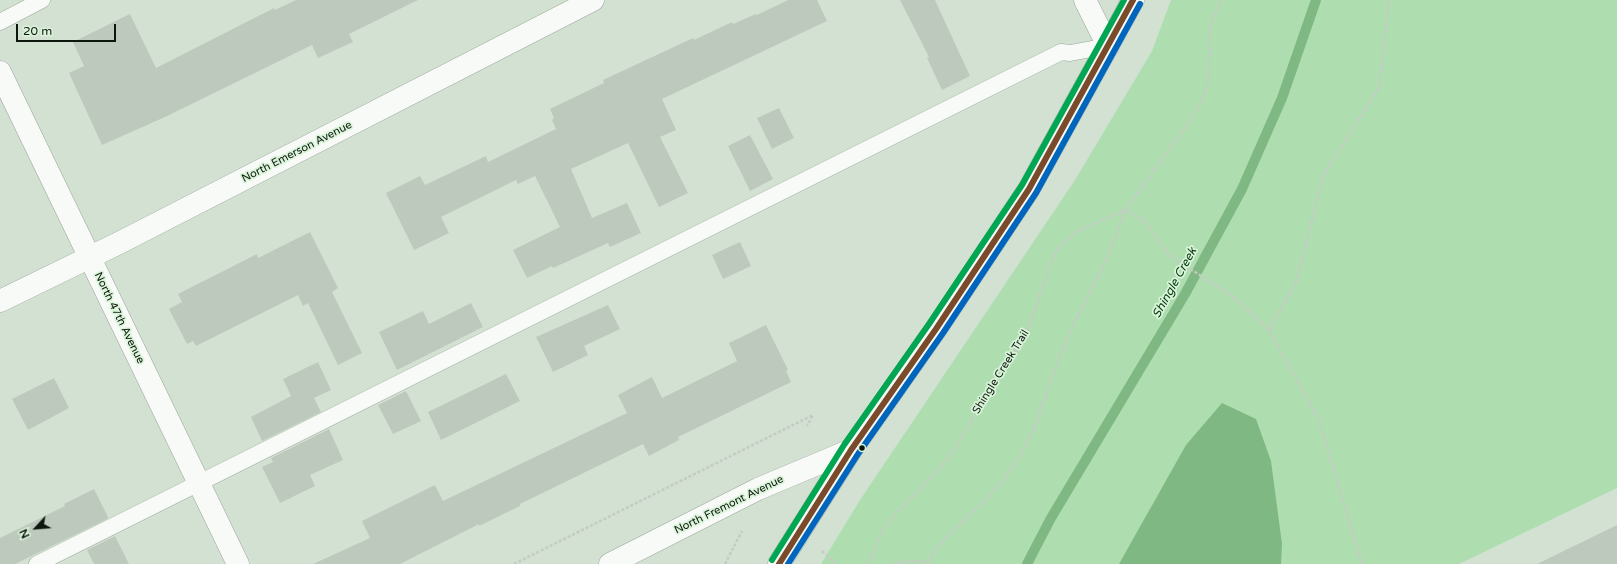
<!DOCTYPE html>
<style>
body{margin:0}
#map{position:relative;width:1617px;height:564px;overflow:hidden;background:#d3e1d3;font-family:"Varela Round",sans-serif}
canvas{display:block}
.north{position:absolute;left:16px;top:508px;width:40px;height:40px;-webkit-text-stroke:3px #daf4da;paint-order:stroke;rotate:244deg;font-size:11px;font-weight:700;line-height:16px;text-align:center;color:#0d160d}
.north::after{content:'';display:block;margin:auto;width:14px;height:18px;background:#0d160d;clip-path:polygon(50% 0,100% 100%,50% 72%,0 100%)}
.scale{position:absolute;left:16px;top:24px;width:100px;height:18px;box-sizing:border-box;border:2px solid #0d160d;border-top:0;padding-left:5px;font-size:12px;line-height:14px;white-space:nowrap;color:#0d160d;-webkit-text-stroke:3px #daf4da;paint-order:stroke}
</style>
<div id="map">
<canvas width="1617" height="564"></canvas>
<div class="north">N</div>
<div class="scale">20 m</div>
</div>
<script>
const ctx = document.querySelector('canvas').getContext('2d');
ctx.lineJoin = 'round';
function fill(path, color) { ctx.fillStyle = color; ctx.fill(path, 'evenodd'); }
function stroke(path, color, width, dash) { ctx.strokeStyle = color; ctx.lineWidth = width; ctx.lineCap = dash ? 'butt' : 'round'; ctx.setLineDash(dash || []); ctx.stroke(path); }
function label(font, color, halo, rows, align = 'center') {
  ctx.font = font + ' "Varela Round",sans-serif'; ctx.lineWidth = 3.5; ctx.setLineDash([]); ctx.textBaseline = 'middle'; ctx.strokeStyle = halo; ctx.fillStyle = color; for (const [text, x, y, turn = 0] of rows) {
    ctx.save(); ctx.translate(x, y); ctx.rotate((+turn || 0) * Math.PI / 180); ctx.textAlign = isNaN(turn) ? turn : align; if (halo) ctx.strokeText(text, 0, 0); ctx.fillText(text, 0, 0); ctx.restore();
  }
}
const green = new Path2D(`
 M 1171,0 L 1617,0 L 1617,488 L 1459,564 L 821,564 L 860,500 L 1075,180 L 1152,51 Z`);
const water = new Path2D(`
 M 1222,403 L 1256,419 L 1271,461 L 1282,544 L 1281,564 L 1119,564 L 1186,445 Z`);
const stream = new Path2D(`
 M 1027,564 L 1051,518 L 1185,294 L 1242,189 L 1282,98 L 1316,0`);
const building = new Path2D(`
 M 296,0 L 418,0 L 349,34 L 353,42 L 318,58 L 312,45 L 165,117 L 102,145 L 69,73 L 84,66 L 73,42 L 130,14 L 156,68 L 274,8 L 275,10 Z
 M 788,0 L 817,0 L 827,21 L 662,99 L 676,130 L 660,137 L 688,193 L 659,207 L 628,143 L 571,169 L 592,218 L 627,203 L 641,233 L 610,247 L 608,243 L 553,268 L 552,266 L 527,278 L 513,250 L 560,227 L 535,176 L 518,184 L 516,180 L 441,217 L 449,233 L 414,250 L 386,193 L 420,176 L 425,185 L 486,156 L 488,162 L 556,129 L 552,120 L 554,118 L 550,109 L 604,83 L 603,80 L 693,38 L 694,40 L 732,22 L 733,24 L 756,14 L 757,15 Z
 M 900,0 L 935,0 L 970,76 L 942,90 L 927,58 L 929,57 Z
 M 779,108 L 794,138 L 772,149 L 757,118 Z
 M 750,135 L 773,179 L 750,191 L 728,146 Z
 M 310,232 L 338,288 L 332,292 L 362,353 L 338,365 L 308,303 L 303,306 L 298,295 L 196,346 L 193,341 L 187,344 L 169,309 L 182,302 L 178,294 L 257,254 L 258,258 Z
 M 740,242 L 751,266 L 723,279 L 712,255 Z
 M 471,303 L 483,327 L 397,370 L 379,332 L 423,311 L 429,324 Z
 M 608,305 L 620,329 L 584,346 L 588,355 L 553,372 L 536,337 Z
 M 766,325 L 788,370 L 786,371 L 791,382 L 678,437 L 679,440 L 649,456 L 643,444 L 520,504 L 520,506 L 479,526 L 479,524 L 400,564 L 313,564 L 370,538 L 362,521 L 435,485 L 443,501 L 627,413 L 618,395 L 652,377 L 662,398 L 737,361 L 729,343 Z
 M 318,362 L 331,390 L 314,398 L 321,412 L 262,441 L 251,417 L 291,396 L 283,379 Z
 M 506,374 L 520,401 L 441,440 L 428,412 Z
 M 54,378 L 69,408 L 28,430 L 12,399 Z
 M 406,391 L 421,421 L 393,434 L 378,405 Z
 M 329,429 L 343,460 L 310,475 L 315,486 L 280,503 L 262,467 L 273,462 L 271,458 Z
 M 94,489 L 108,517 L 107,519 L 15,564 L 0,564 L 0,538 L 65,506 L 64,504 Z
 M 1617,525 L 1617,564 L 1537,564 Z
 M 115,536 L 129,564 L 94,564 L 87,550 Z`);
const path = new Path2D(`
 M 1125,210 L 1145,221 L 1169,255 L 1235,298 L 1269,330 L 1319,420 L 1362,564
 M 1269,330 L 1296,283 L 1324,174 L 1379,88 L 1389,0
 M 822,551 L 836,564
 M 514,564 L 813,415 L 807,426
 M 725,564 L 742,531
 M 868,564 L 882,532 L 892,518 L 938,470 L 952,453 L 967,429 L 978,408 L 1020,344 L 1028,330 L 1050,264 L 1059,247 L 1076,232 L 1125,210 L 1190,121 L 1203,98 L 1208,81 L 1210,50 L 1209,35 L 1212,21 L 1221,0
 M 891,564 L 909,561 L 928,562
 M 928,564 C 935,544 955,531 969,516 C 985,501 1001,484 1013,466 C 1040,428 1046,387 1064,346 C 1083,300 1112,259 1124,210`);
const service = new Path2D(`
 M 0,22 L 42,0
 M 37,564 L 1061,52 L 1070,53 L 1108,46`);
const minor = new Path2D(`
 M 1085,0 L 1108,46
 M 0,72 L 238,564
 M 0,301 L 119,243 L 593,0
 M 610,564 L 758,489 L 851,450`);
const tertiary = new Path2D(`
 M 779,564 L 851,450 L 936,329 L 1029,189 L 1133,0`);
const bus1 = new Path2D(`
 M 779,564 L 851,450 L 936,329 L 1029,189 L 1133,0`);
const bus2 = new Path2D(`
 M 788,564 L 858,454 L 943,333 L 1036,193 L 1140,4`);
const bus3 = new Path2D(`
 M 772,560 L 844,445 L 929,324 L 1022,185 L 1124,0`);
const markers = [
 [862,448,3.5,"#0d160d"]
];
const streetNames = [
 ["North Emerson Avenue",297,152,-27],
 ["North 47th Avenue",119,318,64],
 ["Shingle Creek Trail",1001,372,-58],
 ["North Fremont Avenue",729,505,-26]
];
const waterNames = [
 ["Shingle Creek",1175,283,-61]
];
fill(green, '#aedeb0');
fill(water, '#7fb883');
stroke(stream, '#7fb883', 10);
fill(building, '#bec9be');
stroke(service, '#9aa59a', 17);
stroke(minor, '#9aa59a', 23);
stroke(tertiary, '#9aa59a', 23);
stroke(path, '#c5cac5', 2.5, [3, 2]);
stroke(service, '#f8faf8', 16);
stroke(minor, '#f8faf8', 22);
stroke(tertiary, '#f8faf8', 22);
stroke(bus1, '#7a4b2a', 6);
stroke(bus2, '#0065bd', 6);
stroke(bus3, '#00a651', 6);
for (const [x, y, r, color] of markers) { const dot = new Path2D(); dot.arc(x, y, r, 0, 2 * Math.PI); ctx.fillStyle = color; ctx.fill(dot); stroke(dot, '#daf4da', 1.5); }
label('11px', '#0d160d', '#daf4da', streetNames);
label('italic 12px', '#003a0b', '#daf4da', waterNames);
</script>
